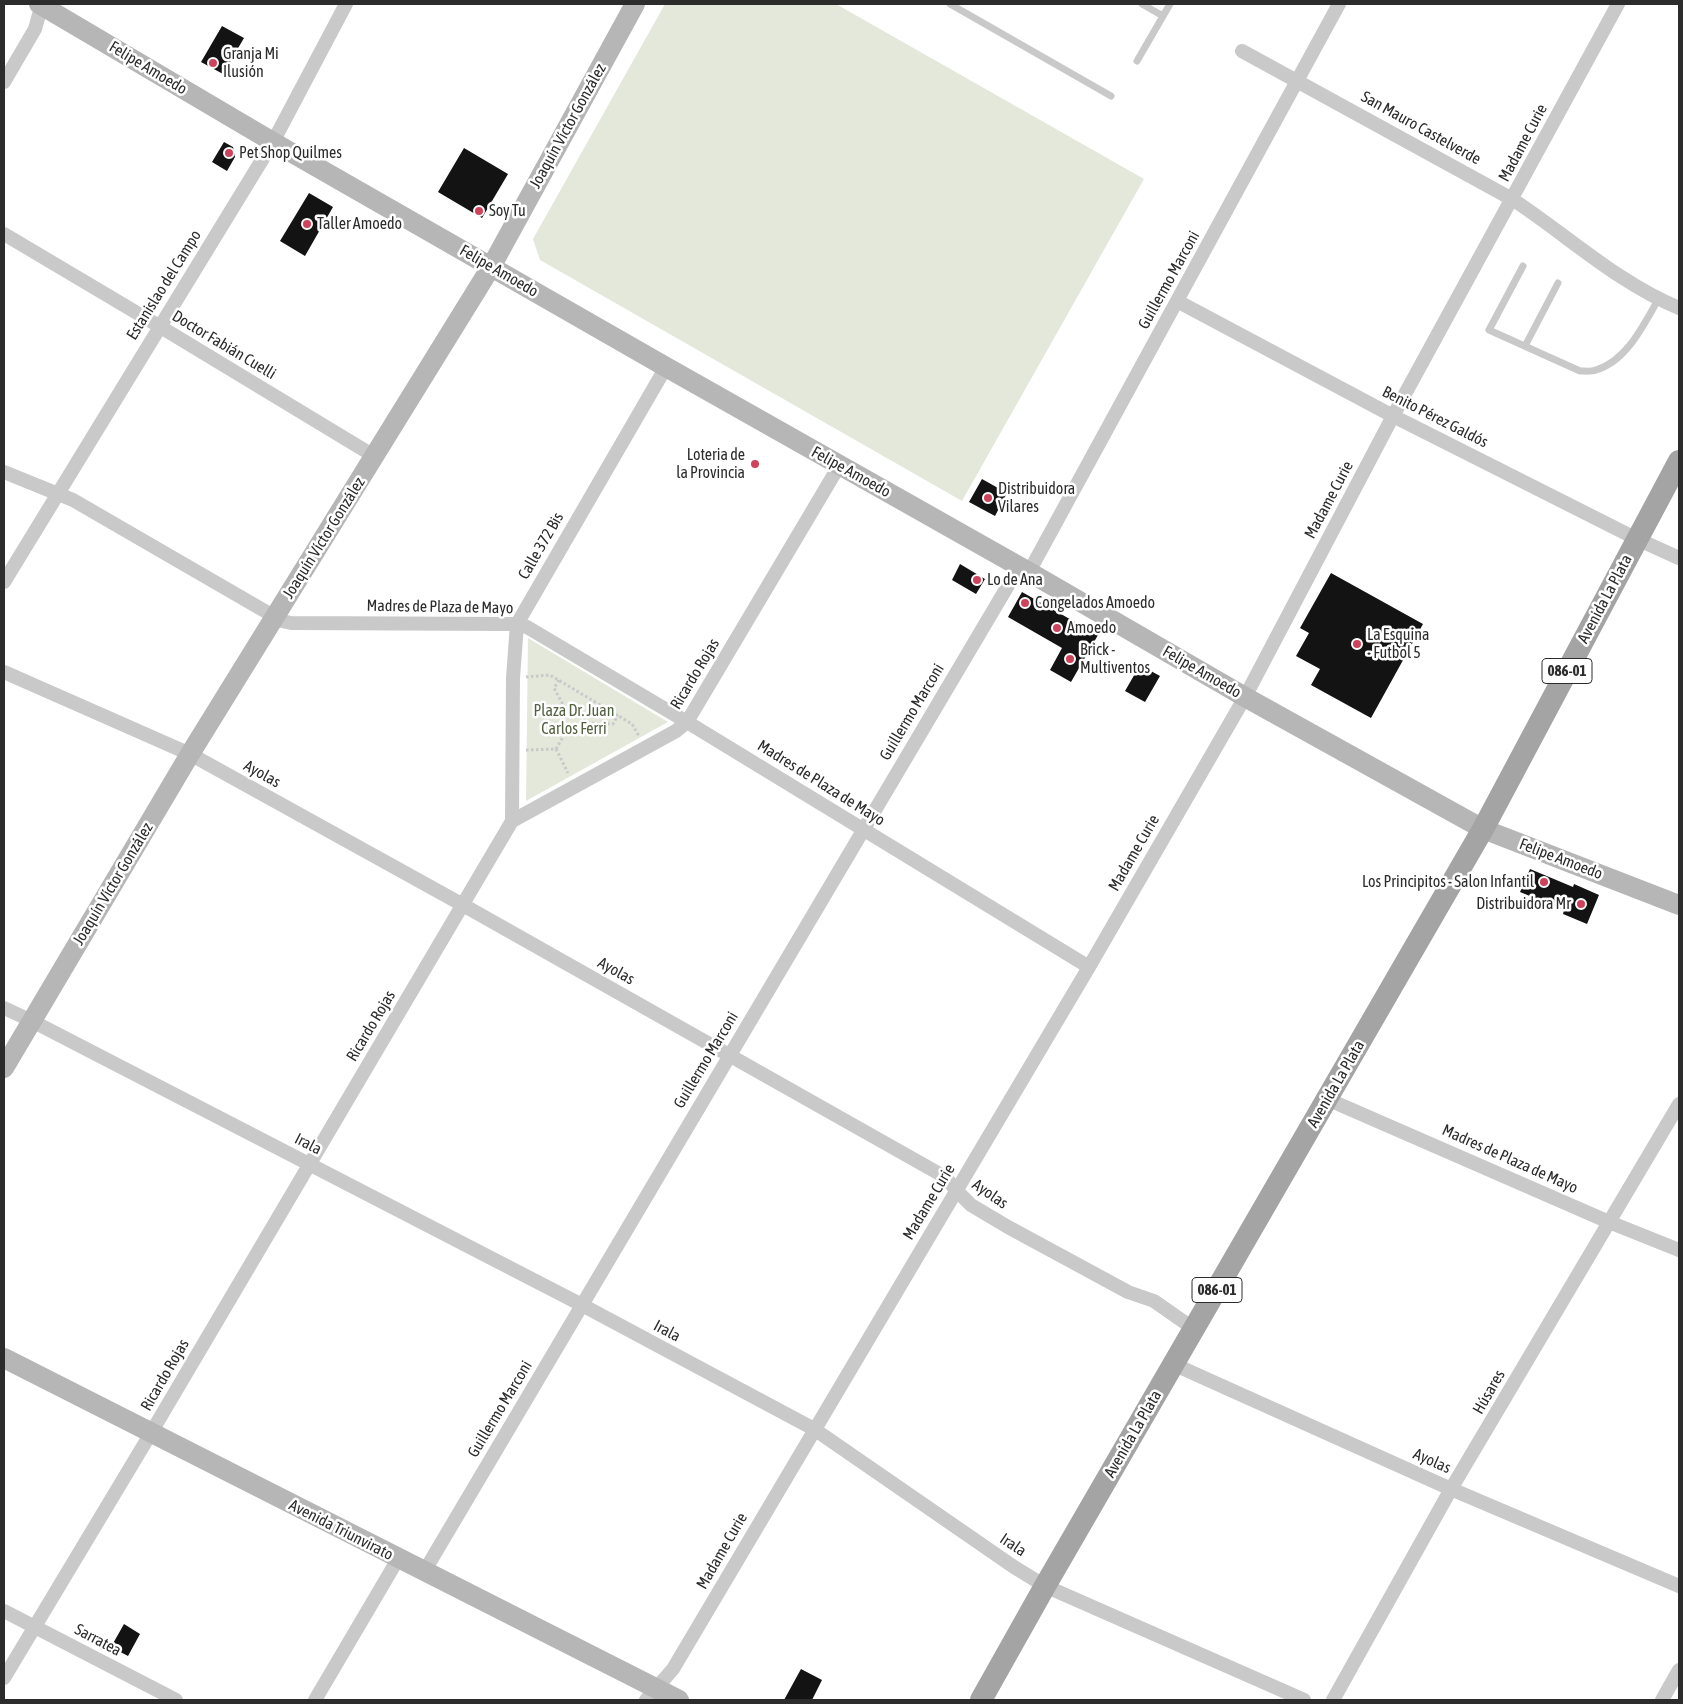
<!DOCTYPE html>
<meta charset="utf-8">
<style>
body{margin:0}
#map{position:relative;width:1683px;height:1704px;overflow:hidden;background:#fff;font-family:"Asap Condensed",sans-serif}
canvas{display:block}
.frame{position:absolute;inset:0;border:5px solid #2c2c2c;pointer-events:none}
</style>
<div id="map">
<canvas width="1683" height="1704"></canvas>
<div class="frame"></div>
</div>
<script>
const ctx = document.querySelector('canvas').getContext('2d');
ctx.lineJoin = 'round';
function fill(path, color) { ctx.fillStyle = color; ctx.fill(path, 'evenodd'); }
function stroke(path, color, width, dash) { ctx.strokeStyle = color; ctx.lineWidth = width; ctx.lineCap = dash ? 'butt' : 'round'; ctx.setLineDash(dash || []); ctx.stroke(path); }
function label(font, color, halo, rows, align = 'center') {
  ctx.font = font + ' "Asap Condensed",sans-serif'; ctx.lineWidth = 5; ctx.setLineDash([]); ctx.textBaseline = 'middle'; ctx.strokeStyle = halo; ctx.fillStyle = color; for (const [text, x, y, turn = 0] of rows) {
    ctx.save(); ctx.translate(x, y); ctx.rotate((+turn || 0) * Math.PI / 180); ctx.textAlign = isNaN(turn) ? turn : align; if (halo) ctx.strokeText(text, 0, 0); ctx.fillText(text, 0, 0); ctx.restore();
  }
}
const green = new Path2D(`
 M 665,4 L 836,4 L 1144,179 L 962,501 L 540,260 L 533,239 Z
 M 528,638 L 668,722 L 526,801 Z`);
const building = new Path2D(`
 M 222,26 L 244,38 L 223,74 L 201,62 Z
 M 224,142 L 233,147 L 235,157 L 227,171 L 212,162 Z
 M 464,148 L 508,174 L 482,218 L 438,192 Z
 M 309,193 L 333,207 L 305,256 L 280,241 Z
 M 982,479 L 1007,493 L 995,516 L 969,502 Z
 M 960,564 L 985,579 L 976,594 L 952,580 Z
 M 1331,573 L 1423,624 L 1371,718 L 1311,685 L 1320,669 L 1296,656 L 1309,633 L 1300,628 Z
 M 1022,592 L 1098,635 L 1071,682 L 1050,670 L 1062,648 L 1008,617 Z
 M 1140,665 L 1160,676 L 1145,702 L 1125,691 Z
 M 1530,869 L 1573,887 L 1574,884 L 1599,895 L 1587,924 L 1563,914 L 1564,910 L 1520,892 Z
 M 124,1624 L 140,1634 L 128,1656 L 111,1647 Z
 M 801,1669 L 822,1680 L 812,1700 L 784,1700 Z`);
const path = new Path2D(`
 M 526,677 L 550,675 L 632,724 L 639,736
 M 559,680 L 554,688 L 566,710 L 578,714 L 587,723 L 613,724 L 618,715
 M 556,749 L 563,737
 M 526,750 L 556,749 L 568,773`);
const lane = new Path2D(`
 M 950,4 L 1111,96
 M 1142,4 L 1163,16
 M 1137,61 L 1170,4
 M 1523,266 L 1489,330 L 1580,371 C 1585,371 1591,372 1596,370 C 1627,361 1644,324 1659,298
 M 1525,346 L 1558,283`);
const street = new Path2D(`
 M 1242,51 L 1512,199 C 1567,235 1618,283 1679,308
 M 4,82 L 35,29 L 42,4
 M 4,234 L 159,326 L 374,456
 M 1177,301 L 1393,416 L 1637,539 L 1679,558
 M 4,472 L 73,500 L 282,621 L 291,623 L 507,624 L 517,624 L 527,627 L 687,722 L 1089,967
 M 1029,572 L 1339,4
 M 4,582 L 273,142 L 346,4
 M 4,672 L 190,754 L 463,905 L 938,1173 L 946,1178 L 957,1191 L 971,1205 L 1008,1227 L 1128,1292 L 1154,1301 L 1194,1329
 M 512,821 L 513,678 L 517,624 L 666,367
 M 4,1008 L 32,1021 L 582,1305 L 814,1429 L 1014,1567 L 1045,1586 L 1304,1700
 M 1327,1099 L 1609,1222 L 1679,1250
 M 1173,1364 L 1451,1489 L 1679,1586
 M 424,1572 L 1019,567
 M 4,1611 L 176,1700
 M 4,1678 L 151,1433 L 512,821 L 676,731 L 687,722 L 839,466
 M 315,1700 L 398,1559
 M 646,1700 L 673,1669 L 1089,967 L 1245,697 L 1393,416 L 1618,4
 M 1333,1700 L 1451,1489 L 1679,1104
 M 1662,1700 L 1679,1670`);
const secondary = new Path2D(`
 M 39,4 L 273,142 L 666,367 L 1029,572 L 1245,697 L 1483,829 L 1679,905
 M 4,1068 L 190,754 L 491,267 L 635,4
 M 4,1358 L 679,1700`);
const primary = new Path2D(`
 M 981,1700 L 1045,1586 L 1483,829 L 1679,461`);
const markers = [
 [213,63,5,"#cd435b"],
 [229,153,5,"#cd435b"],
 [479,211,5,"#cd435b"],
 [307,224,5,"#cd435b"],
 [755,464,5,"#cd435b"],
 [988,498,5,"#cd435b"],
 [977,580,5,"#cd435b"],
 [1025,603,5,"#cd435b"],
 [1057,628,5,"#cd435b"],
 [1357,644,5,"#cd435b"],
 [1070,659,5,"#cd435b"],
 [1544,882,5,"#cd435b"],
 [1581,904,5,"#cd435b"]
];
const shields = [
 [1567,671,50],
 [1217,1290,50]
];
const shieldNames = [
 ["086-01",1567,671],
 ["086-01",1217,1290]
];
const poiNames = [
 ["Granja Mi",223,54],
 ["Ilusión",223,72],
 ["Pet Shop Quilmes",239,153],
 ["Soy Tu",489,211],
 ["Taller Amoedo",317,224],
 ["Loteria de",745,455,"right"],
 ["la Provincia",745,473,"right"],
 ["Distribuidora",998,489],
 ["Vilares",998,507],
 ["Lo de Ana",987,580],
 ["Congelados Amoedo",1035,603],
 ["Amoedo",1067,628],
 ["La Esquina",1367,635],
 ["- Futbol 5",1367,653],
 ["Brick -",1080,650],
 ["Multiventos",1080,668],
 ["Los Principitos - Salon Infantil",1534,882,"right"],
 ["Distribuidora Mr",1571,904,"right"]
];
const streetNames = [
 ["Felipe Amoedo",148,68,31],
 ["Joaquín Víctor González",568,126,-61],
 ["San Mauro Castelverde",1421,128,29],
 ["Madame Curie",1523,143,-62],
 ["Felipe Amoedo",499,271,30],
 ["Guillermo Marconi",1169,280,-61],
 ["Estanislao del Campo",164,285,-58],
 ["Doctor Fabián Cuelli",224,345,31],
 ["Benito Pérez Galdós",1435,417,27],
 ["Felipe Amoedo",851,472,29],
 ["Madame Curie",1329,500,-62],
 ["Joaquín Víctor González",324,538,-58],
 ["Calle 372 Bis",541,546,-60],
 ["Avenida La Plata",1605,599,-62],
 ["Madres de Plaza de Mayo",440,607,1],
 ["Felipe Amoedo",1202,672,30],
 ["Ricardo Rojas",695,674,-59],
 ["Guillermo Marconi",912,712,-59],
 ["Ayolas",262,774,29],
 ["Madres de Plaza de Mayo",821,783,32],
 ["Madame Curie",1134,853,-60],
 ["Felipe Amoedo",1561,859,21],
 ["Joaquín Víctor González",113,884,-59],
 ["Ayolas",616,971,29],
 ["Ricardo Rojas",371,1026,-59],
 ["Guillermo Marconi",706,1060,-59],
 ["Avenida La Plata",1336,1084,-60],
 ["Irala",308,1144,27],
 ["Madres de Plaza de Mayo",1510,1159,24],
 ["Ayolas",990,1194,35],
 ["Madame Curie",929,1202,-59],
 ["Irala",667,1331,28],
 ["Ricardo Rojas",165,1375,-60],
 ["Húsares",1489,1392,-60],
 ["Guillermo Marconi",500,1409,-59],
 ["Avenida La Plata",1133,1434,-60],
 ["Ayolas",1432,1461,24],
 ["Avenida Triunvirato",341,1530,27],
 ["Irala",1013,1545,34],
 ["Madame Curie",722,1551,-60],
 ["Sarratea",98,1640,28]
];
const parkNames = [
 ["Plaza Dr. Juan",574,711],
 ["Carlos Ferri",574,729]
];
fill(green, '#e3e8db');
fill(building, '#131313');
stroke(path, '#c9c9c9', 3, [2.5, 2.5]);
stroke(lane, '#c9c9c9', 7);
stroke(street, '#c9c9c9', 14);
stroke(secondary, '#b6b6b6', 20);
stroke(primary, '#a4a4a4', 22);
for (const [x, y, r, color] of markers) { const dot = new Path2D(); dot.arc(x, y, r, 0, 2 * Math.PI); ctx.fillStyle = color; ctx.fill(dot); stroke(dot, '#fff', 2); }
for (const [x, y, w] of shields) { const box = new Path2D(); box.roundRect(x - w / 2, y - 12.5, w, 25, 4); ctx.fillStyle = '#fff'; ctx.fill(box); stroke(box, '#2c2c2c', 1); }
label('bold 15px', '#2c2c2c', null, shieldNames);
label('16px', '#2c2c2c', '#fff', poiNames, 'left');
label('16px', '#2c2c2c', '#fff', streetNames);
label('16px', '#52613f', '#fff', parkNames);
</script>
